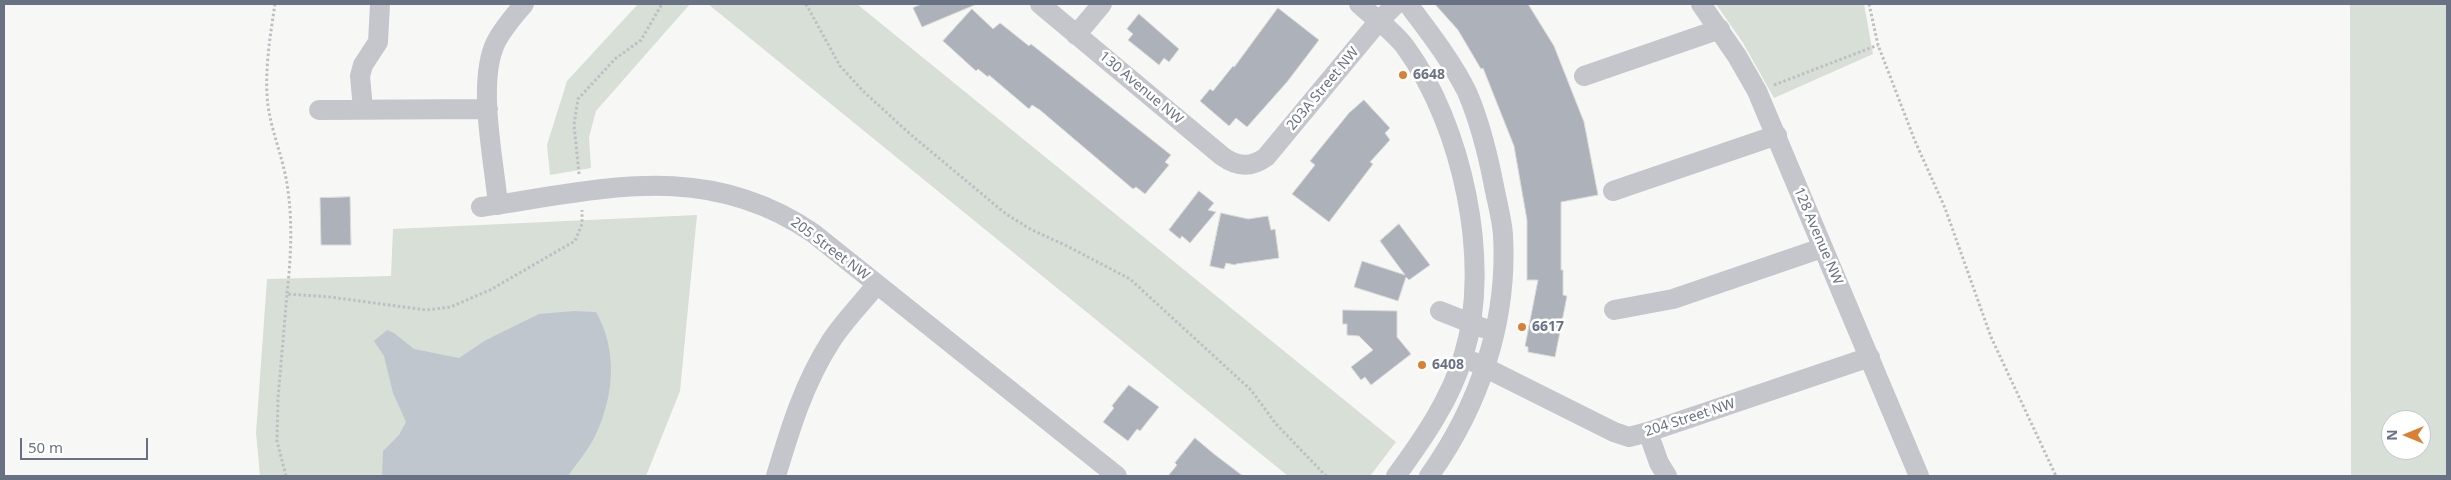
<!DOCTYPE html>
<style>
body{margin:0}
#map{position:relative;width:2451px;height:480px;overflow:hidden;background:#f7f8f6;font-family:"Noto Sans",sans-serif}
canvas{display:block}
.frame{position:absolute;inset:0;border:5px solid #697285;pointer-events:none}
.north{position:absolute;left:2381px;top:410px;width:50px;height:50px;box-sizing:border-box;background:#fff;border:1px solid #c3c7ce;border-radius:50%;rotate:270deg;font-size:14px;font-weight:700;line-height:20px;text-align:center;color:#697285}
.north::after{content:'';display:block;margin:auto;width:18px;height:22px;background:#db8033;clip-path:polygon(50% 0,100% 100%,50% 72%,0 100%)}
.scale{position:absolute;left:20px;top:438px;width:128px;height:22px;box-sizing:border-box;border:2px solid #697285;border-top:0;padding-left:6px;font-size:15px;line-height:18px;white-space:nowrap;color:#697285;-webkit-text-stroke:4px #fff;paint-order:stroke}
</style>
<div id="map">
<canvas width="2451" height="480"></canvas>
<div class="frame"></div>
<div class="north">N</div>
<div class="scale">50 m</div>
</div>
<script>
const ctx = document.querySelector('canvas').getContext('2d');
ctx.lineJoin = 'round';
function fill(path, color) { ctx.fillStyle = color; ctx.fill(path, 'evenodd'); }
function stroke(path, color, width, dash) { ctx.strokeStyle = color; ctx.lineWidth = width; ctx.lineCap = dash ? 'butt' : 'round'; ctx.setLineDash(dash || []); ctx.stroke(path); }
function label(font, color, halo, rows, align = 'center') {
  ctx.font = font + ' "Noto Sans",sans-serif'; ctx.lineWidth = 5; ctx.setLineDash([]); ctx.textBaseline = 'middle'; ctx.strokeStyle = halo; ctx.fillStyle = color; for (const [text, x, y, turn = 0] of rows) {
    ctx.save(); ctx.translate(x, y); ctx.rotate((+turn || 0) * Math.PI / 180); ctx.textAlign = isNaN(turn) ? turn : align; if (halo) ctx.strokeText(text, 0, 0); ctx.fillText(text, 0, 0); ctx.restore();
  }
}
const green = new Path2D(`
 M 638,4 L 690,4 L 596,111 L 589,137 L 591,168 L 550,175 L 547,145 L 567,81 Z
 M 708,4 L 857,4 L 1396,442 L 1370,476 L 1288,476 Z
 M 1716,4 L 1864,4 L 1873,54 L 1774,98 L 1743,43 Z
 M 2350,4 L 2447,4 L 2447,476 L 2351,476 ZM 2391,420 L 2421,420 L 2421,450 L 2391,450 Z
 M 697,215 L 680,391 L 646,476 L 260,476 L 256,433 L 267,279 L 391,276 L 393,229 Z`);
const water = new Path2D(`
 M 574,311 L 596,312 C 618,351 614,395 596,434 C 589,449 577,463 568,476 L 382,476 L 383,451 L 399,435 L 406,422 L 393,393 L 384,356 L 374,341 L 387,330 L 394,333 L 414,349 L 459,358 L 486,340 L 539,314 Z`);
const building = new Path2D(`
 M 922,4 L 977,4 L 922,27 L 913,8 Z
 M 1435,4 L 1528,4 L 1554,46 L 1584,122 L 1598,195 L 1561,202 L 1561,270 L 1563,270 L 1563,295 L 1567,296 L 1555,357 L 1528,352 L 1528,347 L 1525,346 L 1538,280 L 1527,280 L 1527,220 L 1514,146 L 1483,68 L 1481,69 L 1458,30 Z
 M 1278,8 L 1319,40 L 1287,82 L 1247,127 L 1236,118 L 1229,126 L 1200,101 L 1210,89 L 1213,91 L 1233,66 L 1234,67 Z
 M 972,9 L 993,29 L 1000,23 L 1029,46 L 1031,44 L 1171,155 L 1165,162 L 1169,165 L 1145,194 L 1136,187 L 1133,189 L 1040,110 L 1032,105 L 1029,109 L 989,75 L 988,77 L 978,69 L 976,71 L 943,41 Z
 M 1139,14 L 1179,49 L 1169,62 L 1164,58 L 1159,65 L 1128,40 L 1133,34 L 1127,29 Z
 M 1364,100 L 1390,128 L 1385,133 L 1390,140 L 1370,162 L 1373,164 L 1329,222 L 1292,194 L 1315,165 L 1310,161 L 1349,113 Z
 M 1199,191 L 1214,203 L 1208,210 L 1216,212 L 1190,243 L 1182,236 L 1180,239 L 1169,230 Z
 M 350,197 L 351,245 L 321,245 L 320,198 Z
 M 1221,213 L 1248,219 L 1268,216 L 1271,230 L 1275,229 L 1279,258 L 1236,264 L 1235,265 L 1226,263 L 1224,269 L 1210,266 Z
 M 1399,224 L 1430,265 L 1409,280 L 1406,277 L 1398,301 L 1354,287 L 1362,261 L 1405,275 L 1380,241 Z
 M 1343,310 L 1397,311 L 1397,337 L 1411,354 L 1371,385 L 1365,377 L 1361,380 L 1351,367 L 1373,350 L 1359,336 L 1347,335 L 1347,324 L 1343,324 Z
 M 1129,385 L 1159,407 L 1140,431 L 1137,429 L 1128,441 L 1103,422 L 1114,408 L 1112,406 Z
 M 1195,438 L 1214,454 L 1243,476 L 1168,476 L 1177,465 L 1175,463 Z`);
const path = new Path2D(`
 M 275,4 C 270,36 264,74 268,106 C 272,133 283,158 287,184 C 293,221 291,257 287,294
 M 806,4 L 840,66 L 863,91 L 910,134 L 1006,214 L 1032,230 L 1067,246 L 1130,279 L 1251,390 L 1276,424 L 1326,476
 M 1869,4 L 1878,45 L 1915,141 L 1945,208 L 1991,337 L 2056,476
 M 1774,85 L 1878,45
 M 579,174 L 574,125 L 578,99 L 615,59 L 641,40 L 662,4
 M 286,476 L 277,441 L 278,398 L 287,294 L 330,297 L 426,310 L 451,307 L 490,290 L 575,241 L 582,224 L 582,210`);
const minor = new Path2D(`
 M 1040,4 L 1222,156 C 1237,167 1251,168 1266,157 L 1378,22 L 1396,4
 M 1359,4 C 1374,18 1394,31 1406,48 C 1462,125 1492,261 1464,354 C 1451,399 1423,439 1396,476
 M 1408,4 C 1428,31 1452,61 1467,92 C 1480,122 1488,155 1494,186 C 1497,202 1502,219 1503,235 C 1508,322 1479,406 1429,476
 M 1701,4 L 1737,56 L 1757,91 L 1919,476
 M 1076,35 L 1102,4
 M 1584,76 L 1720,29
 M 363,109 L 360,76 L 363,65 L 378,42 L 380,4
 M 319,110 L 488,109
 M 1613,191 L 1777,135
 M 498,205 C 494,160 477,85 495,44 C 502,29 514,16 524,4
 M 481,207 C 601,190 704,159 813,233 L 1117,476
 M 1614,310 L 1673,299 L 1822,248
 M 1440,311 L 1483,328
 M 1474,362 L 1614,432 L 1629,437 L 1648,432 L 1870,357
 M 1648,432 L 1659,463 L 1667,476
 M 776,476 C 790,429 804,383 831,341 C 844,321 862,303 877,284`);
const markers = [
 [1403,75,5,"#db8033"],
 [1522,327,5,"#db8033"],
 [1422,365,5,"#db8033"]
];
const poiNames = [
 ["6648",1413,75],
 ["6617",1532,327],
 ["6408",1432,365]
];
const streetNames = [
 ["130 Avenue NW",1141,88,40],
 ["203A Street NW",1323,89,-50],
 ["128 Avenue NW",1818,236,67],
 ["205 Street NW",830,249,37],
 ["204 Street NW",1690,418,-18]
];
fill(green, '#d8dfd7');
fill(water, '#c0c6cd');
fill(building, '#adb2ba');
stroke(building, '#d9dad8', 1);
stroke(path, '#bebfc2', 3, [2.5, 2.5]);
stroke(minor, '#c4c6cb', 20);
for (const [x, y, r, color] of markers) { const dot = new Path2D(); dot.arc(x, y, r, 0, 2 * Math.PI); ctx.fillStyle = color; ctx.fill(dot); stroke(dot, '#fff', 2); }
label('bold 14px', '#697285', '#fff', poiNames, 'left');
label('14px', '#697285', '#fff', streetNames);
</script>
